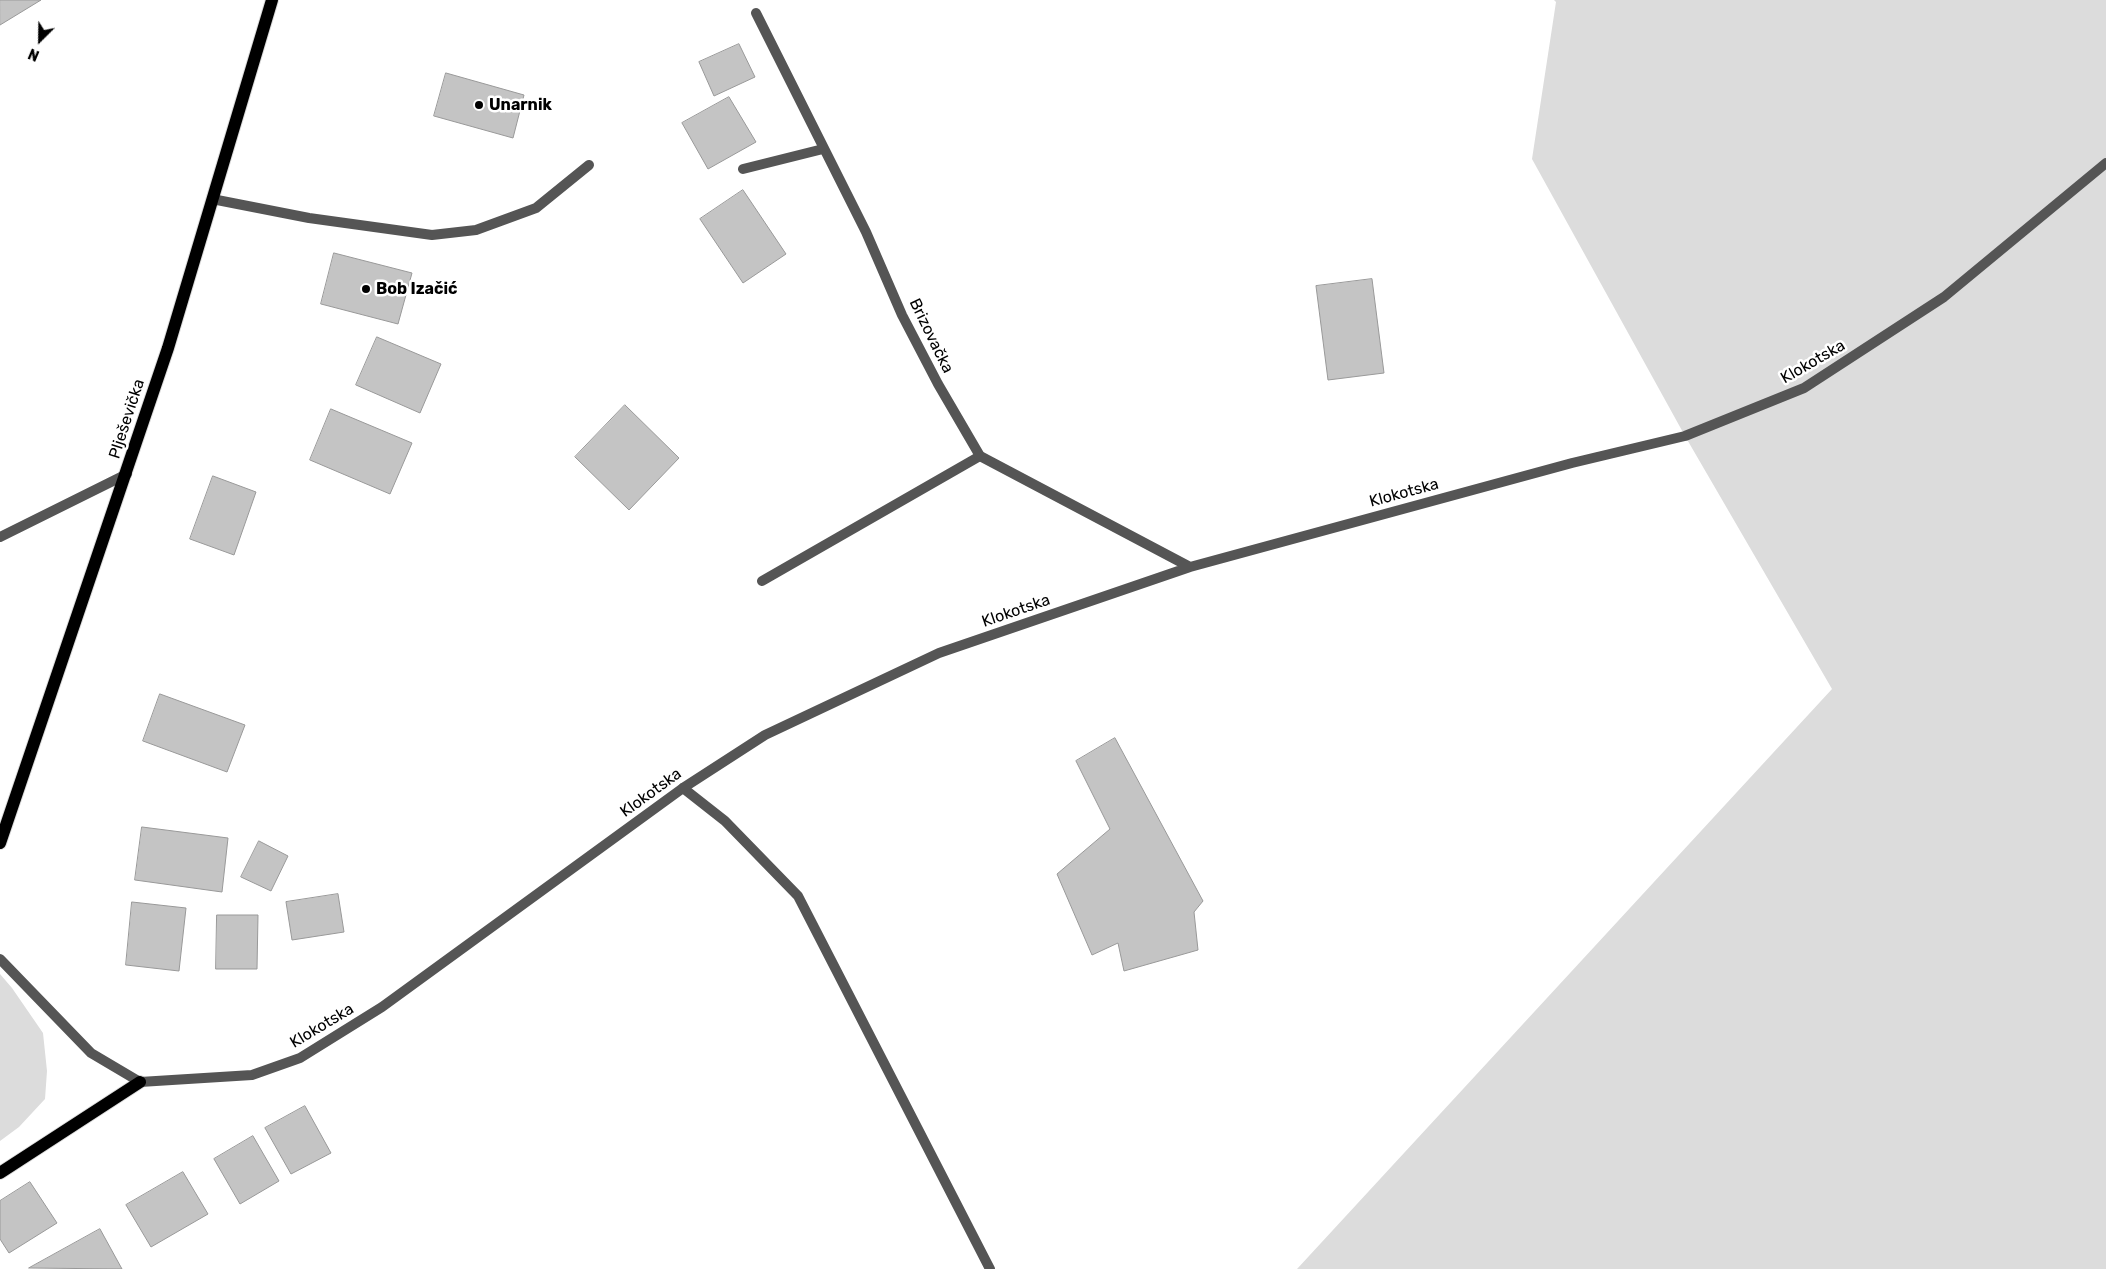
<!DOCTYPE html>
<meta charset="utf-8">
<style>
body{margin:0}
#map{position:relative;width:2106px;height:1269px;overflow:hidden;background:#fff;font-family:Rubik,sans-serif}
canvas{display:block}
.north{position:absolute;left:15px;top:15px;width:50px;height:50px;-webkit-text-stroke:4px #fff;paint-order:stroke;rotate:203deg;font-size:14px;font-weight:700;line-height:20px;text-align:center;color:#000}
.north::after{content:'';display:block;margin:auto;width:18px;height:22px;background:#000;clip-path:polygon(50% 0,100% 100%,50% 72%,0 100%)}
</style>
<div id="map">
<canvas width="2106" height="1269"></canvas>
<div class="north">N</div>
</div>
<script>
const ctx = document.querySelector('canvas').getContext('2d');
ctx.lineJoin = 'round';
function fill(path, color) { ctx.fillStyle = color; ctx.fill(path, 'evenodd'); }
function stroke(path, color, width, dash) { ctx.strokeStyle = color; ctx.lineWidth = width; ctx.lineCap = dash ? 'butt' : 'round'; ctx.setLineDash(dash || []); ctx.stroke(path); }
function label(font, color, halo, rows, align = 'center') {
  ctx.font = font + ' Rubik,sans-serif'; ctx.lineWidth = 5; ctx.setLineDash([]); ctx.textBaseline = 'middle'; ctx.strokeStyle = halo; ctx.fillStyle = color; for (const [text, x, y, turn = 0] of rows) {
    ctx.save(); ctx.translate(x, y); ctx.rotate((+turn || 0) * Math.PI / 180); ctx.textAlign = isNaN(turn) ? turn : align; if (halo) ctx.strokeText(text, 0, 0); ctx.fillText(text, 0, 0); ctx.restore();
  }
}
const green = new Path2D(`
 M 1554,0 L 2106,0 L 2106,1269 L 1297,1269 L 1832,689 L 1685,436 L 1532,159 L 1556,2 Z
 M 0,974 L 12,988 L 43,1033 L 47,1071 L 45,1099 L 19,1127 L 0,1141 Z`);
const building = new Path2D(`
 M 0,0 L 41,0 L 0,25 Z
 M 739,44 L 755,77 L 714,96 L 699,62 Z
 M 446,73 L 524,95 L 513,138 L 434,116 Z
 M 729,97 L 756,142 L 708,169 L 682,123 Z
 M 743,190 L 786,254 L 743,283 L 700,219 Z
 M 334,253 L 412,273 L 398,324 L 321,304 Z
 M 1372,279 L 1384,373 L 1328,380 L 1316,286 Z
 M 377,337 L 441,364 L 420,413 L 356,385 Z
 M 625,405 L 679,458 L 629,510 L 575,457 Z
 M 331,409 L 412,443 L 390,494 L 310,460 Z
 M 213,476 L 256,492 L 234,555 L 190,539 Z
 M 160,694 L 245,725 L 227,772 L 143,741 Z
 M 1115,738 L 1203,901 L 1194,912 L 1198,950 L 1124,971 L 1118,943 L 1092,955 L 1057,874 L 1110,829 L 1076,761 Z
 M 142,827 L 228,838 L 222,892 L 135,880 Z
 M 259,841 L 288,856 L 271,891 L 241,877 Z
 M 338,894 L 344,932 L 292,940 L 286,902 Z
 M 132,902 L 186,908 L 179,971 L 126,965 Z
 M 217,915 L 258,915 L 257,969 L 216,969 Z
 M 305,1106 L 331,1153 L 291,1174 L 265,1128 Z
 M 253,1136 L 279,1181 L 240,1204 L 214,1159 Z
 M 183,1172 L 208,1214 L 151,1247 L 126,1205 Z
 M 30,1182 L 57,1223 L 9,1253 L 0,1239 L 0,1201 Z
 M 100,1229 L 122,1269 L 29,1268 Z`);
const service = new Path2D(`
 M 743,169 L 823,149
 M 212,199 L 309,218 L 432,235 L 476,230 L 536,208 L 589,165
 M 0,537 L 127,474
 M 762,581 L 980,456
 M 683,788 L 725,821 L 798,896 L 990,1269`);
const minor = new Path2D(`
 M 756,13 L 866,232 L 902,315 L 938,384 L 980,456 L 1190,567
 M 0,959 L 91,1053 L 140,1082 L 252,1075 L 300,1058 L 382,1007 L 683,788 L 765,735 L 939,653 L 1190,567 L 1572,463 L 1685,436 L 1804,388 L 1944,297 L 2106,163`);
const primary = new Path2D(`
 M 0,843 L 168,348 L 272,0
 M 0,1173 L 140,1082`);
const markers = [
 [479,105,5,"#000"],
 [366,289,5,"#000"]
];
const poiNames = [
 ["Unarnik",489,105],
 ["Bob Izačić",376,289]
];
const streetNames = [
 ["Brizovačka",931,336,64],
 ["Klokotska",1813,362,-30],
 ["Plješevička",127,419,-72],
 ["Klokotska",1404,493,-15],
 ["Klokotska",1016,611,-19],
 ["Klokotska",651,793,-36],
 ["Klokotska",322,1026,-31]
];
fill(green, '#dcdcdc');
fill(building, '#c4c4c4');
stroke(building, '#999', 1);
stroke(primary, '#dbdbdb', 14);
stroke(service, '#555', 10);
stroke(minor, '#555', 10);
stroke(primary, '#000', 12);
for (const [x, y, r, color] of markers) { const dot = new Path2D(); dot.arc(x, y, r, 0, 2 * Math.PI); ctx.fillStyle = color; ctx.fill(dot); stroke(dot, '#fff', 2); }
label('bold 16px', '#000', '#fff', poiNames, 'left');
label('16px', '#000', '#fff', streetNames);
</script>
